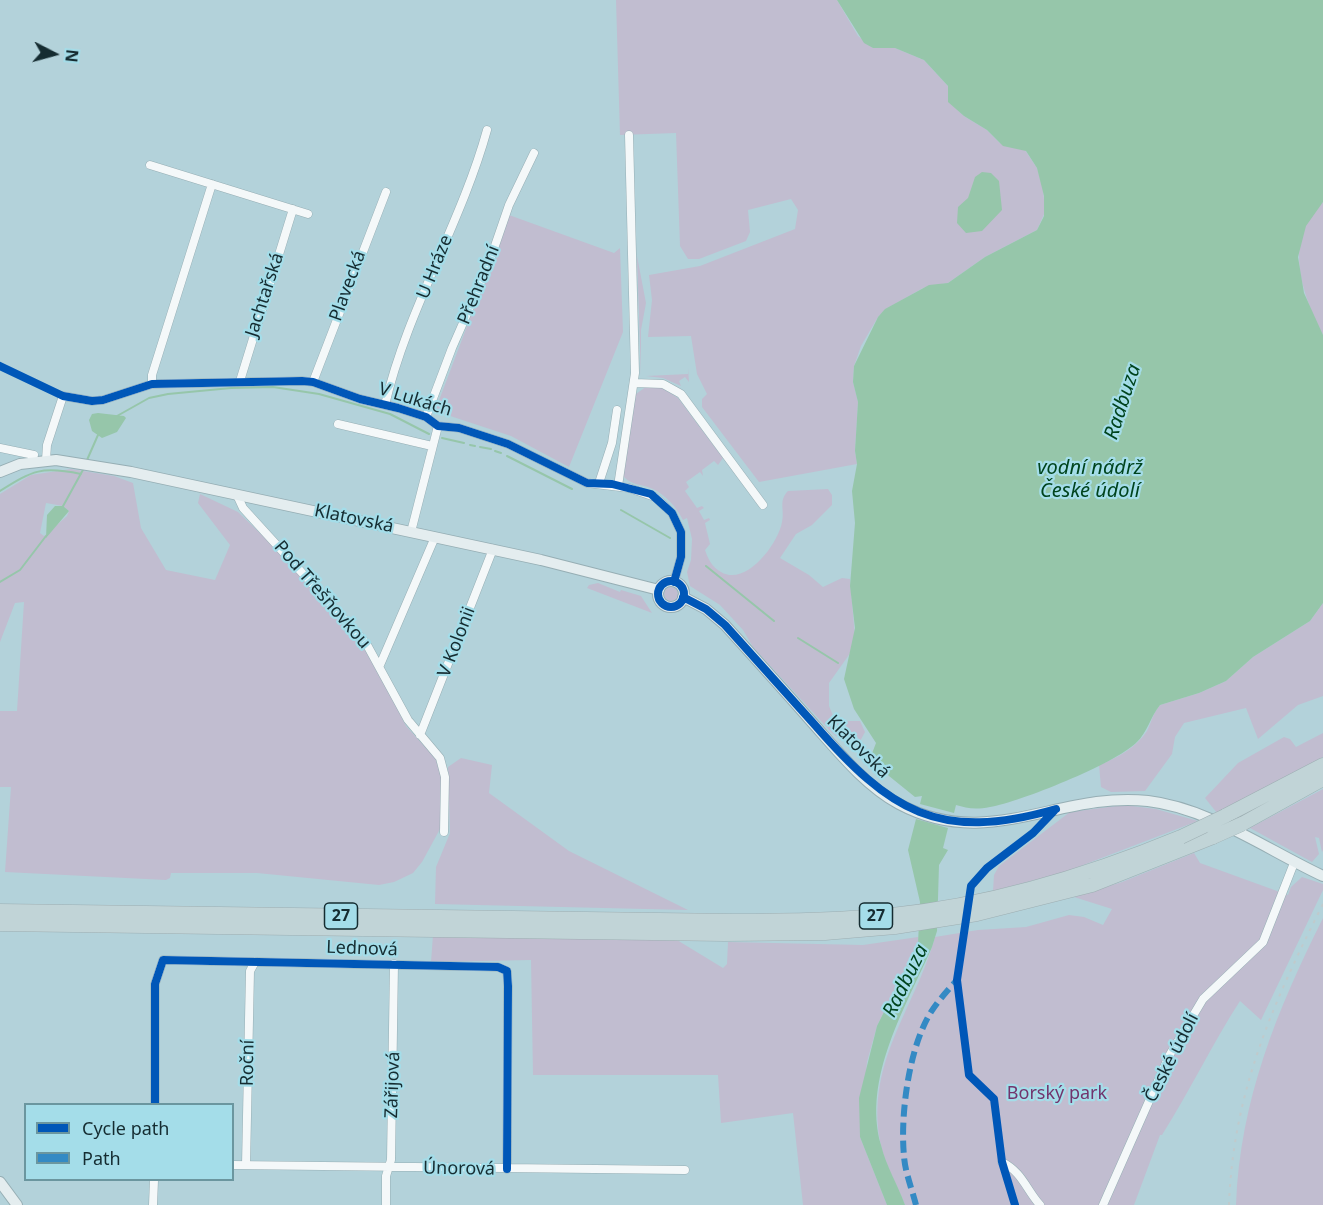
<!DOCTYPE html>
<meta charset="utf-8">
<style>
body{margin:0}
#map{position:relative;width:1323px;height:1205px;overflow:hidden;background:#b3d2da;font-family:"Noto Sans",sans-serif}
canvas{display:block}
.legend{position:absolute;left:24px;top:1103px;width:210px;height:78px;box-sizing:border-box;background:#a4dde9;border:2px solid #6b969f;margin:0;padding:8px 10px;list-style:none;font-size:18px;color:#152c31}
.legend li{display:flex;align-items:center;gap:12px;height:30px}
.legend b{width:30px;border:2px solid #6b969f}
.north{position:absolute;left:24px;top:24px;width:60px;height:60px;-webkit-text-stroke:4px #a4dde9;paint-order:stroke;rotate:96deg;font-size:16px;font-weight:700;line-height:24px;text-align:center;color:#152c31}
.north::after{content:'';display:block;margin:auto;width:21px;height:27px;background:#152c31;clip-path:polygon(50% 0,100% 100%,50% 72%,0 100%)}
</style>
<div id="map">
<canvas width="1323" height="1205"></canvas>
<ul class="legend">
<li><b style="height:8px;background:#0057b8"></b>Cycle path</li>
<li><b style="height:8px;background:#348ac4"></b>Path</li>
</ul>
<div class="north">N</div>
</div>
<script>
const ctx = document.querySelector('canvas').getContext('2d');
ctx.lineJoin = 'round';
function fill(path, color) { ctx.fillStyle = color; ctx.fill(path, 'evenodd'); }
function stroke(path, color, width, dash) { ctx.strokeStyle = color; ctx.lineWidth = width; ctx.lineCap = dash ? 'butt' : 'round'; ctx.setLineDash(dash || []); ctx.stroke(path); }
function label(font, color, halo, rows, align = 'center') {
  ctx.font = font + ' "Noto Sans",sans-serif'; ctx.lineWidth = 4.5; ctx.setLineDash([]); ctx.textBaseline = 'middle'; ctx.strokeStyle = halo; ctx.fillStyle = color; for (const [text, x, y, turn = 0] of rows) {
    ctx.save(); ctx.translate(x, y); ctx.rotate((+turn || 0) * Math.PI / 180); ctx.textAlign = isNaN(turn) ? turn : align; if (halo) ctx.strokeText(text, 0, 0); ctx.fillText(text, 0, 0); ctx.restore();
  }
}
const green = new Path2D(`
 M 616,0 L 837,0 L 858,36 L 873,48 L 895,48 L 924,60 L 948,86 L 949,102 L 964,116 L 987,130 L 1000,143 L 1025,150 L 1037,168 L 1043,188 L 1045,212 L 1037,230 L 985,257 L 948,283 L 923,288 L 886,309 L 878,317 L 861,346 L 854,366 L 853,382 L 858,402 L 855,451 L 857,464 L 759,482 L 702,407 L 702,399 L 707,394 L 697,374 L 691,336 L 648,337 L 652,300 L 649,275 L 700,266 L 795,229 L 798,210 L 791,199 L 748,210 L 750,232 L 746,241 L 699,259 L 688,259 L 680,246 L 676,133 L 620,135 Z
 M 1323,202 L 1323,335 C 1302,294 1282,238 1323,202 Z
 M 509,215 L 614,253 L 620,248 L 623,332 L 569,467 L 511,436 L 435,411 Z
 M 637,256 L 646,303 L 641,330 L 641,375 Z
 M 688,368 L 689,382 L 685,377 L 679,381 L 681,386 L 663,378 L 646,376 L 688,374 Z
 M 647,386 L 661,387 L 678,398 L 723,458 L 718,465 L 714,461 L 702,470 L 703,476 L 700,472 L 686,482 L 689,487 L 685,491 L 697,508 L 702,506 L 704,508 L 699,511 L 704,520 L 709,518 L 710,520 L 705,523 L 710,544 L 705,550 C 708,559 712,567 721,572 C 746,587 778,544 782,522 C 785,510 778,501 788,491 L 828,489 L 832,495 L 832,505 L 812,525 L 796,534 L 780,558 L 809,575 L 823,587 L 842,578 L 850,579 L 855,637 L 851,652 L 829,683 L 829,706 L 834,718 L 841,721 L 860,721 L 865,732 L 858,745 L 842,741 L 831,732 L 753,647 L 743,630 L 720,605 L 690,586 L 687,572 L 691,560 L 692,539 L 687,518 L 683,520 C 676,507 667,496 653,489 C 643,484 632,486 623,476 L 636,394 Z
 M 71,469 L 114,476 L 133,483 L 141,528 L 166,570 L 215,580 L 230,545 L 198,503 L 200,494 L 238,512 L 287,559 L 373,660 L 406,726 L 436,759 L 441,772 L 442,818 L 440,829 L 422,862 L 413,873 L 394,882 L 379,885 L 257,873 L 171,873 L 170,878 L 166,880 L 5,872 L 11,787 L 0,787 L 0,711 L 17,711 L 24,602 L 15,603 L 0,642 L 0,494 L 31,475 ZM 46,503 L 63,506 L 69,511 L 67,516 L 44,536 L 40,533 Z
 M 598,583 L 620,592 L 621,590 L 641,596 L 652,613 L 587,588 L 589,585 Z
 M664 594a7 7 0 1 1 14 0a7 7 0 1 1-14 0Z
 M 1323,603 L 1323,696 L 1298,705 L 1258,739 L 1246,708 L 1184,723 L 1175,737 L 1172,754 L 1145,791 L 1111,792 L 1101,787 L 1099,765 C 1117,758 1137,747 1147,731 C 1152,721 1153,713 1160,705 L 1199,693 L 1226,681 L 1253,657 L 1310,621 Z
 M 1323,733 L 1323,757 L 1217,813 L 1205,798 L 1238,763 L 1284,737 L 1290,739 L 1296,747 Z
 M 461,758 L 492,765 L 489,793 L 569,851 L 688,910 L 435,904 L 436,867 L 450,833 L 448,767 Z
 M 1323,789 L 1323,850 L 1322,852 L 1319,838 L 1315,837 L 1319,854 L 1312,862 L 1250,828 Z
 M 1124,805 L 1156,809 L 1198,821 L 1065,872 L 993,891 L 994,875 L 999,866 L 1070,812 Z
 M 1194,853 L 1200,863 L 1288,895 L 1291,887 L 1302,877 L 1323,884 L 1323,890 L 1261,1020 L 1240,1001 C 1212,1044 1190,1091 1162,1135 L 1160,1135 L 1134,1205 L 905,1205 C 897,1184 884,1163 880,1141 C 866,1061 915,1009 935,937 L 978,930 L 1026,927 L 1069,915 L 1084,917 L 1103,925 L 1112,909 L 1074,897 L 1122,882 Z
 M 1323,918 L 1323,1205 L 1236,1205 C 1240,1100 1277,1010 1323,918 Z
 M 433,935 L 677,940 L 723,968 L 727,964 L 728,942 L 863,945 L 918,937 L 918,943 L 877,1026 L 867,1062 L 860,1137 L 887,1205 L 803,1205 L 793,1113 L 721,1123 L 718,1075 L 533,1075 L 531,960 L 431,962 Z`);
const water = new Path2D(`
 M 837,0 L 1323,0 L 1323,202 L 1306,226 L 1298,257 L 1304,293 L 1323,335 L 1323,603 L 1310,621 L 1253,657 L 1226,681 L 1199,693 L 1160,705 C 1150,717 1148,732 1136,743 C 1114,764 1020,802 990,807 C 975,810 966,808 956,805 L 954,813 L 920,804 L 922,796 L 915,797 L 889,776 L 873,759 L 871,756 L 876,743 L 854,709 L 844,679 L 855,628 L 850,586 L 855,523 L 852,491 L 857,464 L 855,451 L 858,402 L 853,382 L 854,366 L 878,317 L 885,309 L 929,285 L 948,283 L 985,257 L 1037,230 L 1044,216 L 1044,196 L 1037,168 L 1026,151 L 1003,146 L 987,130 L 964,116 L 948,102 L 948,86 L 924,60 L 895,48 L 873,48 L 864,43 Z
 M 982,172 L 991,173 L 999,181 L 1002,210 L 982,231 L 966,233 L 957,223 L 958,207 L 968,198 L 975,177 Z
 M 98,413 L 124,416 L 126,418 L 117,432 L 102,438 L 92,431 L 89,420 L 92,414 Z
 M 55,506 L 63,506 L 69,511 L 46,538 L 47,515 Z
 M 916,819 L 948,828 L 943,848 L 948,850 L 939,865 L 937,931 L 932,947 C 906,1007 862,1078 881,1145 C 886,1166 898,1185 905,1205 L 887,1205 L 860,1137 L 859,1098 L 877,1026 L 918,943 L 920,902 L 908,850 Z`);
const stream = new Path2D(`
 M 117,416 L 149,398 L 168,394 L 231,388 L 273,387 L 319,394 L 390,414 L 429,434
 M 442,438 L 464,443
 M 470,445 L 475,446
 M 480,447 L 491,449
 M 495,451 L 501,453
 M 507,456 L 572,489
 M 87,460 L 98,435
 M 0,491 C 33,470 42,466 81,474
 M 62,508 L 84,468
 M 621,510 L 670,538
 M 706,566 L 774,621
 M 0,582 L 20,570 L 46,536
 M 798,638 L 838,663`);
const street = new Path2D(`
 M 150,165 L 308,214
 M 240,381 L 293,209
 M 313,382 L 386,192
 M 634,383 L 663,384 L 681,394 L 763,505
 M 152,384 L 152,375 L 212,184
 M 385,405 C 407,310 461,224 487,130
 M 426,417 L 452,348 L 488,266 L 509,205 L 534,153
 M 338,424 L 432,446
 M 0,448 L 34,455
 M 46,460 L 47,445 L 63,396 L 92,401 L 103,400 L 152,384 L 302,381 L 313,382 L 360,399 L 398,408 L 426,417 L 438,426 L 459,428 L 508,444 L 587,483 L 629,488 L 655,497 L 672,513 L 681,532 L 681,557 L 674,582
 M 599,483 L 612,443 L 617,410
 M 618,486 L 635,373 L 629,135
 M 237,495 L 243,508 L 366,643 L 408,720 L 440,758 L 445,777 L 444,832
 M 411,532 L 438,426
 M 380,665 L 435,537
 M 420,735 L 493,549
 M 155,1104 L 155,984 L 163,960 L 498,967 L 507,971 L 508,986 L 507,1169
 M 1002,1162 C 1022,1172 1026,1189 1040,1205
 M 232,1165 L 685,1170
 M 246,1165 L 250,971 L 255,962
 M 153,1205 L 154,1180
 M 386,1205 L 386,1176 L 391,1160 L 394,964
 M 1103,1205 L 1169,1056 L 1203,999 L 1263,942 L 1294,863`);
const secondary = new Path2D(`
 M 0,472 L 20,464 L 56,460 L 131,472 L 541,560 L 659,590
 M658 594a13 13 0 1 1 26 0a13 13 0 1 1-26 0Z
 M 683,597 L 706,609 L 725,625 C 754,657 782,688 810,720 C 837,750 863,784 899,804 C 989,852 1059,791 1148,801 C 1209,808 1269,851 1323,876
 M 0,1182 L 17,1205`);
const highway = new Path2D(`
 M 1225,816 L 1323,765
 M 1242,824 L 1323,779
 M 0,911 L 732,921 C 785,921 839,920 892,915 C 991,905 1089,875 1181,837
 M 0,924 L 724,934 L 825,933 L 895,927 L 977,914 L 1092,885 L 1213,837`);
const rail = new Path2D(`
 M 1229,1205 C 1233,1092 1273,1003 1323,904`);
const highwayBridge = new Path2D(`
 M 1181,837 L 1225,816
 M 1213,837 L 1242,824`);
const quiet = new Path2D(`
 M 916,1205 C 912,1189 905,1172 904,1156 C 900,1115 909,1047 931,1012 C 938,1001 948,990 957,980`);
const cycleway = new Path2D(`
 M 0,366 L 63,396 L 92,401 L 103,400 L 152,384 L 302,381 L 313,382 L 360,399 L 398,408 L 426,417 L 438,426 L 459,428 L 508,444 L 587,483 L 612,484 L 651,494 L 672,513 L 681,532 L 681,557 L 674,582
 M658 594a13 13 0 1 1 26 0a13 13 0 1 1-26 0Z
 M 683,597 L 706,609 L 725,625 C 755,658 784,691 814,724 C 890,811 938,843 1056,809
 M 155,1104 L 155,984 L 163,960 L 498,967 L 507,971 L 508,986 L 507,1169
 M 1015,1205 L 1002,1162 L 994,1099 L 969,1075 L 957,980 L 971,886 L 987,868 L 1033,833 L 1054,811`);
const shields = [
 [341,916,33],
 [876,916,33]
];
const shieldNames = [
 ["27",341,916],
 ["27",876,916]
];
const streetNames = [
 ["U Hráze",435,267,-68],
 ["Přehradní",479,285,-68],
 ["Plavecká",348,286,-70],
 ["Jachtařská",265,295,-72],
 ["V Lukách",415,400,17],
 ["Klatovská",354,519,12],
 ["Pod Třešňovkou",322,595,49],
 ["V Kolonii",457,642,-69],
 ["Klatovská",858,747,45],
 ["Lednová",362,949,2],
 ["České údolí",1172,1058,-63],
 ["Roční",248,1063,-89],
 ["Zářijová",393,1085,-88],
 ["Únorová",459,1169,1]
];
const parkNames = [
 ["Borský park",1057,1094]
];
const waterNames = [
 ["Radbuza",1123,402,-72],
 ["vodní nádrž",1090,468],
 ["České údolí",1090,491],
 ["Radbuza",906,981,-64]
];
fill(green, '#c1bdd0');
fill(water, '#96c6aa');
stroke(stream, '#96c6aa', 2);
stroke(street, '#96aeb4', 9);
stroke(secondary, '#96aeb4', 12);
stroke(highway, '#9daeb2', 15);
stroke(street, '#f4f8f9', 8);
stroke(secondary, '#e4edef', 10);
stroke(highway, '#c1d4d7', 14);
stroke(rail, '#c0cacc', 2, [3, 6]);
stroke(highwayBridge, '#9daeb2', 15, []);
stroke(highwayBridge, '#c1d4d7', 14);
stroke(quiet, '#348ac4', 6, [12, 6]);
stroke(cycleway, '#0057b8', 8);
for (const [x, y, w] of shields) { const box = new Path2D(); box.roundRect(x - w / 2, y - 13, w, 26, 4.5); ctx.fillStyle = '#a4dde9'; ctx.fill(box); stroke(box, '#152c31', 1.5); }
label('bold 16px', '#152c31', null, shieldNames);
label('18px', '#152c31', '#a4dde9', streetNames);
label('18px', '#72346c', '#a4dde9', parkNames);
label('italic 20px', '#00441d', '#a4dde9', waterNames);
</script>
